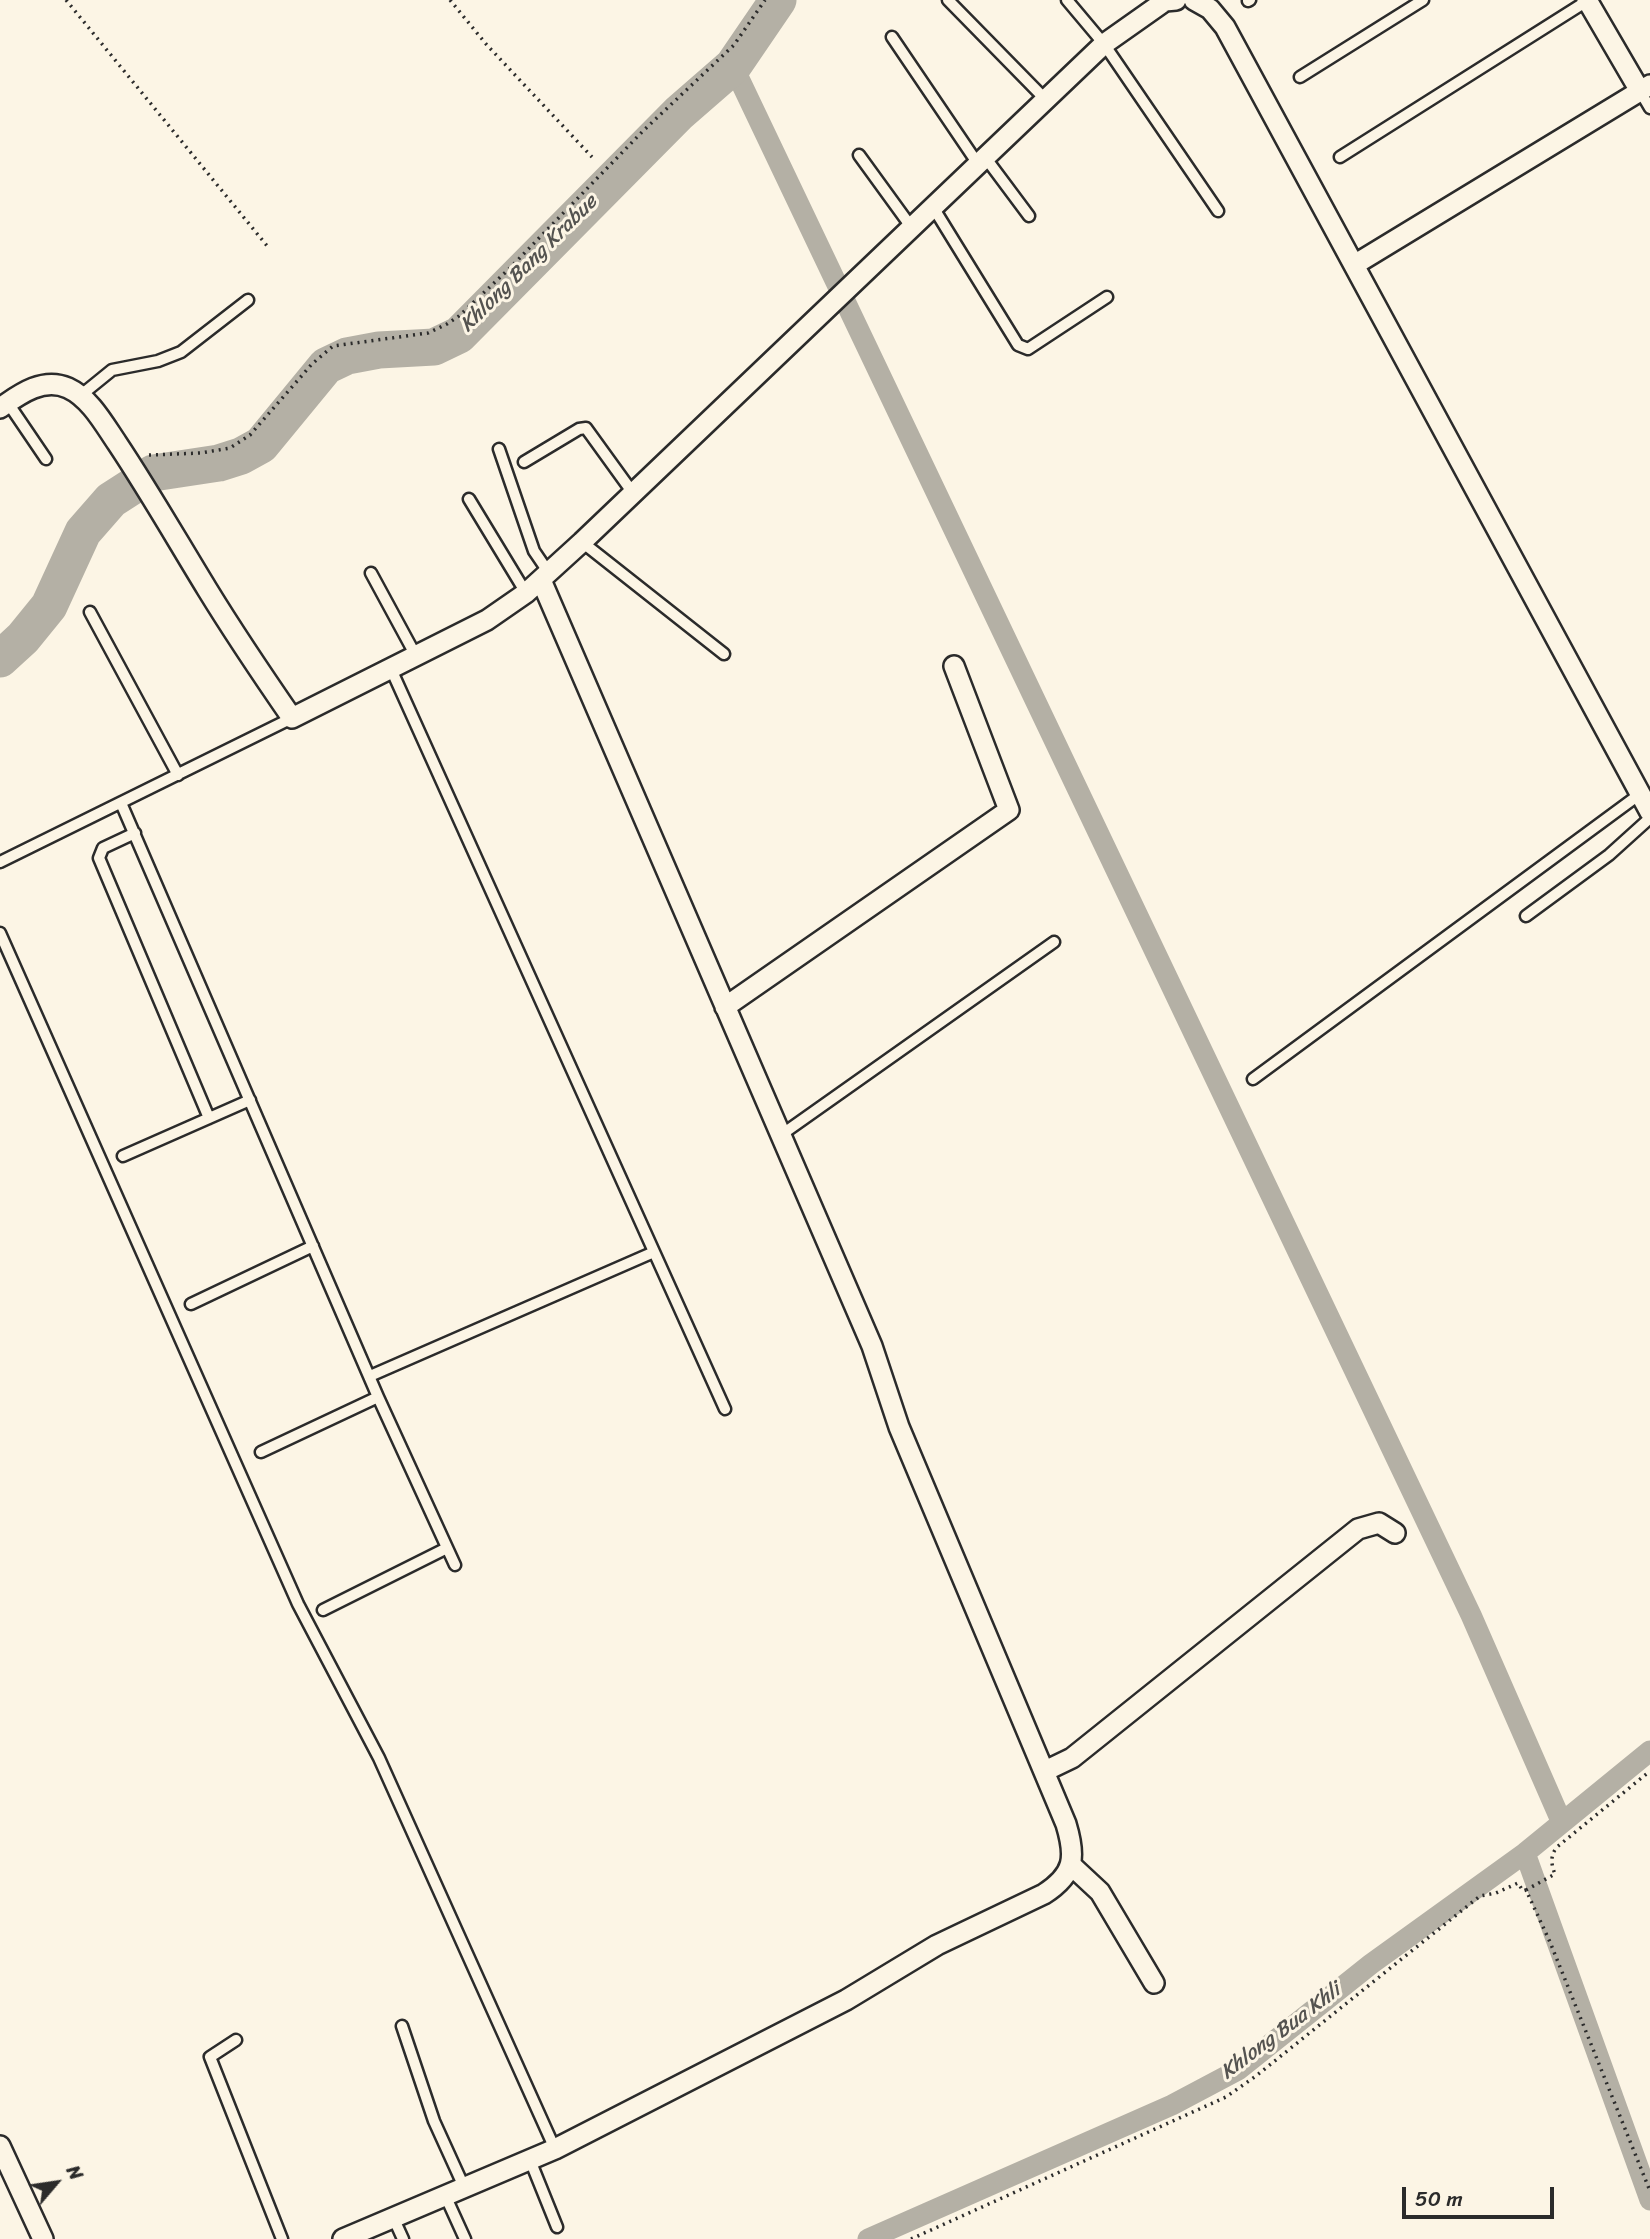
<!DOCTYPE html>
<style>
body{margin:0}
#map{position:relative;width:1650px;height:2239px;overflow:hidden;background:#fcf5e5;font-family:Sriracha,sans-serif}
canvas{display:block}
.north{position:absolute;left:21px;top:2148px;width:70px;height:70px;-webkit-text-stroke:5px #fcf5e5;paint-order:stroke;rotate:61deg;font-size:19px;font-weight:700;line-height:28px;text-align:center;color:#2b2b2b}
.north::after{content:'';display:block;margin:auto;width:24px;height:32px;background:#2b2b2b;clip-path:polygon(50% 0,100% 100%,50% 72%,0 100%)}
.scale{position:absolute;left:1402px;top:2187px;width:152px;height:32px;box-sizing:border-box;border:4px solid #2b2b2b;border-top:0;padding-left:9px;font-size:21px;line-height:24px;white-space:nowrap;color:#2b2b2b;-webkit-text-stroke:5px #fcf5e5;paint-order:stroke}
</style>
<div id="map">
<canvas width="1650" height="2239"></canvas>
<div class="north">N</div>
<div class="scale">50 m</div>
</div>
<script>
const ctx = document.querySelector('canvas').getContext('2d');
ctx.lineJoin = 'round';
function stroke(path, color, width, dash) { ctx.strokeStyle = color; ctx.lineWidth = width; ctx.lineCap = dash ? 'butt' : 'round'; ctx.setLineDash(dash || []); ctx.stroke(path); }
function label(font, color, halo, rows, align = 'center') {
  ctx.font = font + ' Sriracha,sans-serif'; ctx.lineWidth = 6; ctx.setLineDash([]); ctx.textBaseline = 'middle'; ctx.strokeStyle = halo; ctx.fillStyle = color; for (const [text, x, y, turn = 0] of rows) {
    ctx.save(); ctx.translate(x, y); ctx.rotate((+turn || 0) * Math.PI / 180); ctx.textAlign = isNaN(turn) ? turn : align; if (halo) ctx.strokeText(text, 0, 0); ctx.fillText(text, 0, 0); ctx.restore();
  }
}
const canal = new Path2D(`
 M 733,66 L 1471,1615 L 1562,1823
 M 1525,1853 L 1650,2200
 M 868,2239 L 1172,2105 L 1238,2070 L 1371,1964 L 1525,1853 L 1650,1751`);
const river = new Path2D(`
 M 0,659 L 23,638 L 49,606 L 83,532 L 111,500 L 153,473 L 219,463 L 241,456 L 261,445 L 326,366 L 347,356 L 379,350 L 434,347 L 459,335 L 679,113 L 733,66 L 778,0`);
const path = new Path2D(`
 M 66,0 L 268,247
 M 450,0 L 486,44 L 592,157
 M 149,455 L 201,453 L 230,448 L 250,435 L 312,364 L 333,346 L 428,333 L 447,324 L 459,316 L 510,268 L 643,131 L 734,45 L 765,0
 M 1526,1890 L 1555,1874 C 1551,1864 1550,1856 1557,1847 L 1650,1771
 M 911,2239 L 1226,2097 L 1256,2076 L 1480,1896 L 1496,1893 L 1518,1883 L 1523,1891 L 1526,1890 L 1550,1942 L 1650,2191`);
const lane = new Path2D(`
 M 948,0 L 1046,100
 M 1067,0 L 1104,44 L 1218,211
 M 1248,1 L 1250,0
 M 892,37 L 978,164
 M 1300,77 L 1423,0
 M 1640,91 L 1650,108
 M 859,155 L 912,228
 M 985,157 L 1029,216
 M 1340,157 L 1587,1
 M 933,207 L 1018,345 L 1028,349 L 1107,297
 M 80,396 L 112,370 L 158,361 L 181,352 L 248,300
 M 8,403 L 46,459
 M 499,449 L 534,551 L 549,573
 M 524,462 L 579,429 L 586,428 L 633,493
 M 469,499 L 526,593
 M 582,542 L 724,654
 M 371,573 L 416,656
 M 90,612 L 178,775
 M 391,669 L 725,1409
 M 121,803 L 378,1397 L 455,1565
 M 135,833 L 103,848 L 99,858 L 209,1118
 M 0,862 L 292,718
 M 1526,916 L 1609,855 L 1650,818
 M 0,933 L 298,1604 L 379,1758 L 555,2149
 M 1253,1079 L 1640,794
 M 781,1135 L 1054,942
 M 123,1156 L 250,1100
 M 191,1304 L 313,1246
 M 370,1376 L 654,1252
 M 261,1452 L 378,1397
 M 323,1610 L 447,1548
 M 402,2026 L 434,2121 L 464,2187
 M 236,2040 L 210,2057 L 282,2239
 M 530,2160 L 557,2227
 M 445,2195 L 465,2239
 M 393,2217 L 403,2239`);
const street = new Path2D(`
 M 1194,0 L 1210,9 L 1225,27 L 1650,812
 M 1587,0 L 1640,91
 M 1354,265 L 1650,85
 M 0,408 C 20,394 43,377 68,388 C 90,398 104,424 117,443 C 149,491 177,540 207,589 C 234,633 263,676 292,718 L 487,620 L 526,593 L 582,542 L 1104,44 L 1165,1 L 1176,0
 M 725,1007 L 1009,810 L 954,666
 M 1045,1771 L 1072,1758 L 1358,1529 L 1379,1523 L 1395,1533
 M 1071,1865 L 1100,1892 L 1154,1983
 M 0,2146 L 43,2239
 M 343,2239 L 555,2149 L 846,2000 L 937,1945 L 1044,1894 C 1075,1874 1076,1857 1066,1824 L 899,1427 L 872,1346 L 541,580`);
const waterNames = [
 ["Khlong Bang Krabue",529,264,-45],
 ["Khlong Bua Khli",1281,2032,-37]
];
stroke(canal, '#b4b0a5', 21);
stroke(river, '#b4b0a5', 37);
stroke(lane, '#2b2b2b', 15);
stroke(street, '#2b2b2b', 24);
stroke(path, '#2b2b2b', 3.5, [2, 5]);
stroke(lane, '#fcf5e5', 10);
stroke(street, '#fcf5e5', 19);
label('italic 21px', '#545350', '#fcf5e5', waterNames);
</script>
